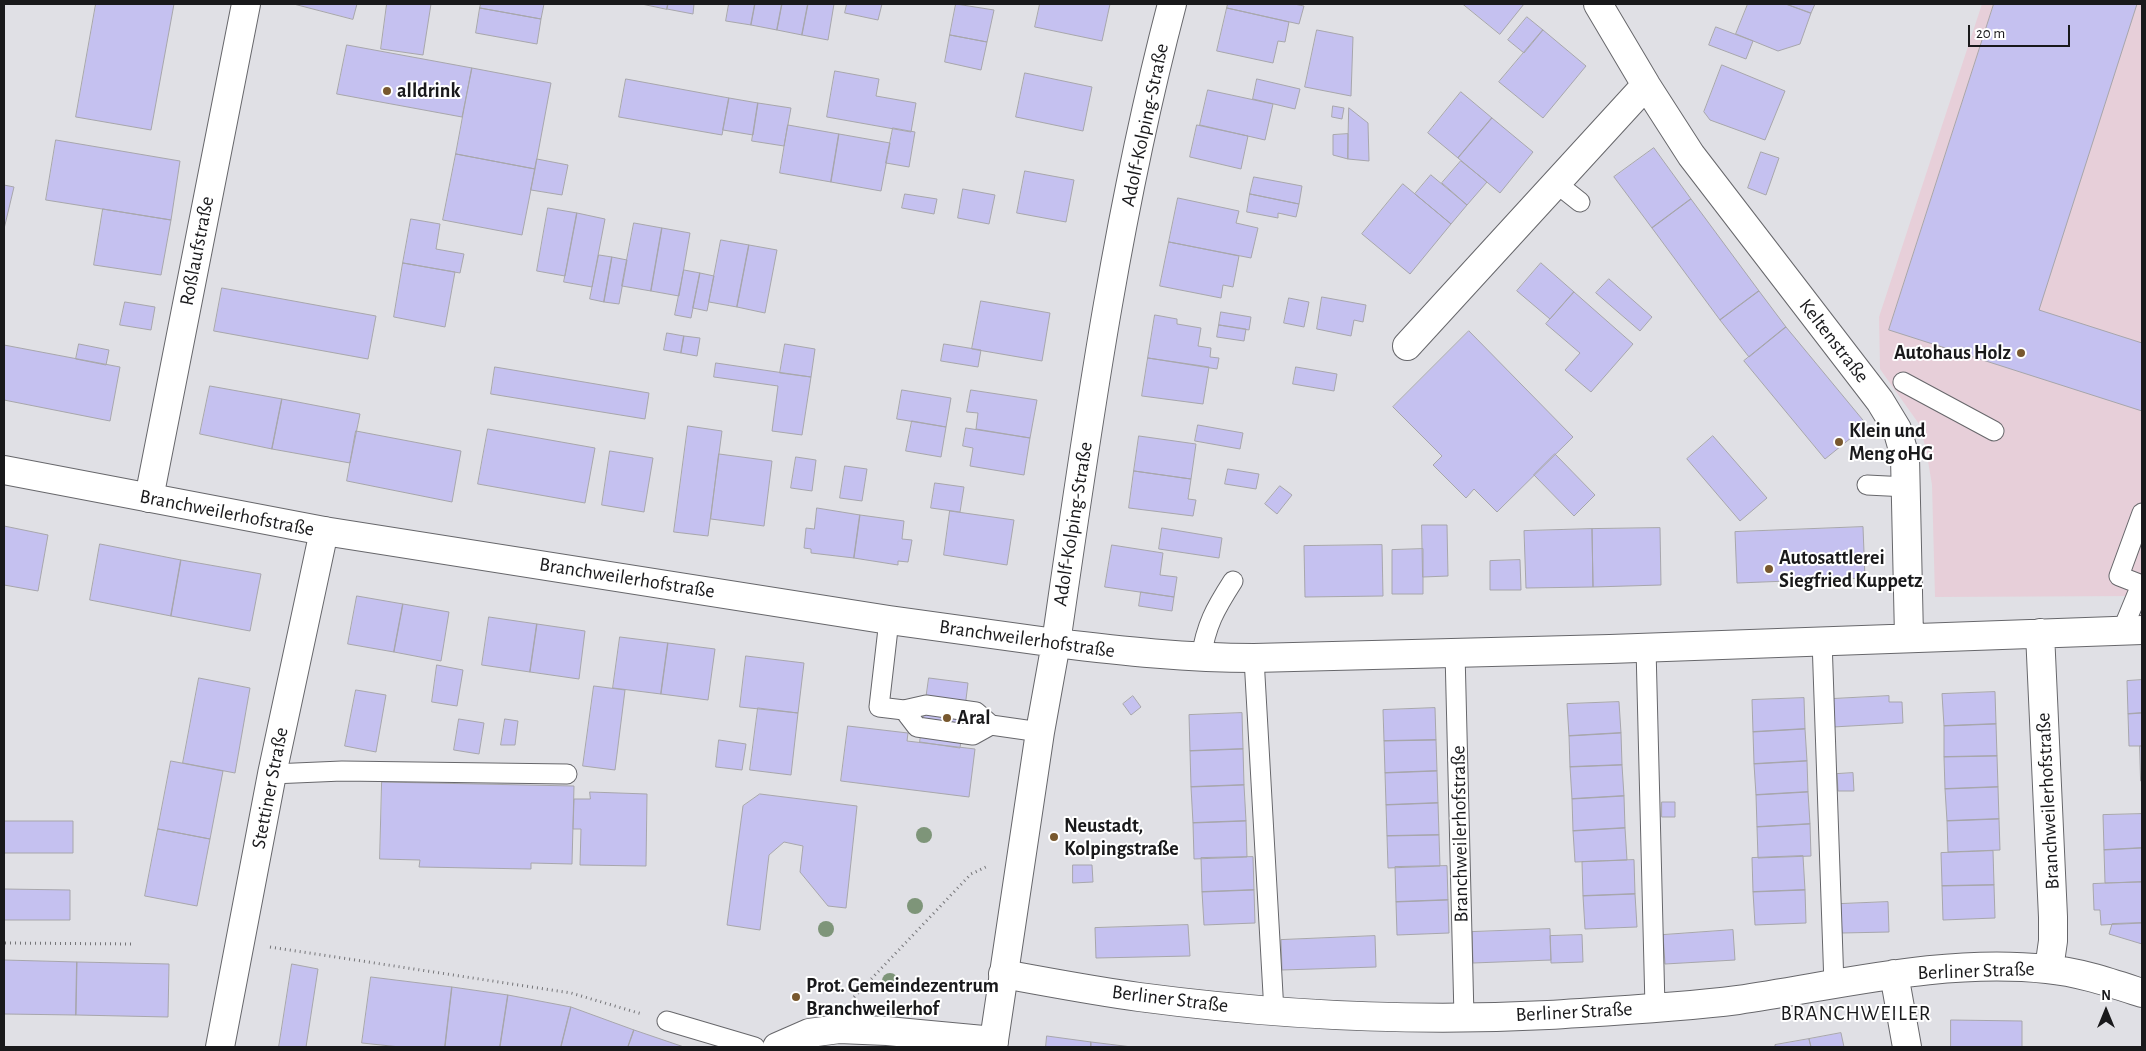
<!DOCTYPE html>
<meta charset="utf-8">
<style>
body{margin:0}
#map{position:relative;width:2146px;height:1051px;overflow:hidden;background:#e0e0e5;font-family:"Alegreya Sans",sans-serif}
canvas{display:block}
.frame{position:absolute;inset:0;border:5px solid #19191b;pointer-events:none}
.north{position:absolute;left:2081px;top:986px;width:50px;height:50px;-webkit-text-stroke:4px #fff;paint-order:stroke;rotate:0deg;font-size:14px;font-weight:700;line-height:20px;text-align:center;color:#19191b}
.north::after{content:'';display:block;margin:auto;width:18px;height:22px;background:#19191b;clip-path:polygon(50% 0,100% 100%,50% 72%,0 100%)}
.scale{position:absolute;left:1968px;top:25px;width:102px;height:22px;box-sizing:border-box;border:2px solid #19191b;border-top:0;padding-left:6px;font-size:15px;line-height:18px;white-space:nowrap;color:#19191b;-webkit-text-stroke:4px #fff;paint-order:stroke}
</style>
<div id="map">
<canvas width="2146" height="1051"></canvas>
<div class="frame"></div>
<div class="north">N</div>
<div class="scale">20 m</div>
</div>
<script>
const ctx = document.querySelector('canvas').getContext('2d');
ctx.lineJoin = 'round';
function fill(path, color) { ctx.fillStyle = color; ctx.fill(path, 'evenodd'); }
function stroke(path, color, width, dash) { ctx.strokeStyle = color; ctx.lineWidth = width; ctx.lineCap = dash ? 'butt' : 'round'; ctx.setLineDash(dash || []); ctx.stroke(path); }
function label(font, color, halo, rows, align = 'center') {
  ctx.font = font + ' "Alegreya Sans",sans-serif'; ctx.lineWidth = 4; ctx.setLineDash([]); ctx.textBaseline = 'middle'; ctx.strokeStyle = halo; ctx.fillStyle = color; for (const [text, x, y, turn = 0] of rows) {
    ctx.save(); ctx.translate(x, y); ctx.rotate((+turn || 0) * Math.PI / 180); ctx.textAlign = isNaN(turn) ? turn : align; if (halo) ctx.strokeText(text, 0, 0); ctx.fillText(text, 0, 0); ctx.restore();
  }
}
const commercial = new Path2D(`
 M 1982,4 L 2142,4 L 2142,596 L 1935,597 L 1932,485 L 1926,449 L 1919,424 L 1880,369 L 1879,317 Z`);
const building = new Path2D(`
 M 96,4 L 174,4 L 151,130 L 76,117 Z
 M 294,4 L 357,4 L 353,19 Z
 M 387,4 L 431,4 L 423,55 L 381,49 Z
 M 481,4 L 544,4 L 541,19 L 480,8 Z
 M 642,4 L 668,4 L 667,9 Z
 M 668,4 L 694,4 L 693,14 L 667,9 Z
 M 729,4 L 755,4 L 751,25 L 726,21 Z
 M 755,4 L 782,4 L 777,30 L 751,25 Z
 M 782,4 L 808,4 L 802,35 L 777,30 Z
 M 808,4 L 834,4 L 828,40 L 802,35 Z
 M 847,4 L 882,4 L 878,20 L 845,13 Z
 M 956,4 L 994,10 L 987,42 L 950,35 Z
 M 1040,4 L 1110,4 L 1102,41 L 1035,27 Z
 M 1228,4 L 1294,4 L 1304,6 L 1299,24 L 1227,8 Z
 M 1463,4 L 1524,4 L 1500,34 Z
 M 1748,4 L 1786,4 L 1811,13 L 1800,44 L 1778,51 L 1736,34 Z
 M 1786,4 L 1815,4 L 1811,13 Z
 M 1994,4 L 2137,4 L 2039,310 L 2142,343 L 2142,411 L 1889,330 Z
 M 480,8 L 541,19 L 537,44 L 476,33 Z
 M 1227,8 L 1289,22 L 1285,42 L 1278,41 L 1273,63 L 1217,51 Z
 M 1527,17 L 1543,30 L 1524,53 L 1508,40 Z
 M 1716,27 L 1753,41 L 1746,59 L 1709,45 Z
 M 1317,30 L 1353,37 L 1351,96 L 1305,87 Z
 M 1543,30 L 1586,66 L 1543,118 L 1499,82 Z
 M 950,35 L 987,42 L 981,70 L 945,62 Z
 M 347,45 L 472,68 L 462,117 L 337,94 Z
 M 1722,65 L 1785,91 L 1765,140 L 1710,120 L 1704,112 Z
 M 472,68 L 551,83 L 535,169 L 456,154 Z
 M 835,71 L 879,79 L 876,96 L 916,103 L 911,132 L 827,117 Z
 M 1025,73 L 1092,87 L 1083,131 L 1016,117 Z
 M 626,79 L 729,98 L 722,135 L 619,117 Z
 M 1257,79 L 1300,89 L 1295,109 L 1253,99 Z
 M 1208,90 L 1273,104 L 1265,140 L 1200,125 Z
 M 1461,92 L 1492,118 L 1458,158 L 1428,133 Z
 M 729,98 L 758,103 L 753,135 L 723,130 Z
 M 758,103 L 791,108 L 784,146 L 752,141 Z
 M 1333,106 L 1344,108 L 1342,119 L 1332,117 Z
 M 1349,108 L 1368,123 L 1369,161 L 1348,159 Z
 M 1492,118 L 1533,152 L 1500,193 L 1458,158 Z
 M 788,125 L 839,134 L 831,182 L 780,173 Z
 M 1197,125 L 1248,136 L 1241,169 L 1190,157 Z
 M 893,128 L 915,132 L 909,167 L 886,163 Z
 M 839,134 L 890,143 L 881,191 L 831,182 Z
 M 1348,134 L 1348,159 L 1333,155 L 1333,135 Z
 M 56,140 L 180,161 L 171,220 L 46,200 Z
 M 1654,148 L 1691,199 L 1652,228 L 1614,177 Z
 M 1761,152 L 1779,158 L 1766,195 L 1748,188 Z
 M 456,154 L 535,169 L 522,235 L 443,220 Z
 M 537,159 L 568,165 L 562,195 L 531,190 Z
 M 1461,161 L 1487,182 L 1467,205 L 1442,183 Z
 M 1025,171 L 1074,180 L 1066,222 L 1017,213 Z
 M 1431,175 L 1467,205 L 1451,224 L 1415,194 Z
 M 1254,177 L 1302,186 L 1299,204 L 1250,194 Z
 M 1403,184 L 1451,224 L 1410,274 L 1362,234 Z
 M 4,185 L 14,187 L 4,229 Z
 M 963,189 L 995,195 L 989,224 L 958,218 Z
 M 905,194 L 937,199 L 934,214 L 902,208 Z
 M 1250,194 L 1299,204 L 1296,217 L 1278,213 L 1278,218 L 1247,212 Z
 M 1178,198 L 1239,211 L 1236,223 L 1258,228 L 1251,258 L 1169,242 Z
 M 1691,199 L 1759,291 L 1720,320 L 1652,228 Z
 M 548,208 L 577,213 L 565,276 L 537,271 Z
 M 103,209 L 171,220 L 161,275 L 94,265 Z
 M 577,213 L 605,219 L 592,287 L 564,282 Z
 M 411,219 L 440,224 L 436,249 L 464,254 L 460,273 L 403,263 Z
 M 634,223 L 662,228 L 651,291 L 622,286 Z
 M 662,228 L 690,233 L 679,296 L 651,291 Z
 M 721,240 L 749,245 L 737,307 L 709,302 Z
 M 1169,242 L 1239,256 L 1233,287 L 1223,285 L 1221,298 L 1160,286 Z
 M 749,245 L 777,250 L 765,313 L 737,307 Z
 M 599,255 L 612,257 L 604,302 L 590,299 Z
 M 612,257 L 627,260 L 619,304 L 604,302 Z
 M 403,263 L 455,272 L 445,327 L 394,317 Z
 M 1541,263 L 1574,292 L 1550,319 L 1517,291 Z
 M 684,270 L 700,273 L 691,318 L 675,315 Z
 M 700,273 L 714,276 L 707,311 L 693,308 Z
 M 1609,279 L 1652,317 L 1640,331 L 1596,293 Z
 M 222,288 L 376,316 L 368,359 L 214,331 Z
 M 1759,291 L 1786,327 L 1749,357 L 1720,320 Z
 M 1574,292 L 1633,344 L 1591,392 L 1565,370 L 1580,353 L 1546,324 Z
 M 1322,297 L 1366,305 L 1363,322 L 1354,320 L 1351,336 L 1317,329 Z
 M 1289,298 L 1309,302 L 1304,327 L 1284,323 Z
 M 981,301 L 1050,313 L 1042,361 L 972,349 Z
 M 125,302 L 155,307 L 151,330 L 120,325 Z
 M 1221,312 L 1251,317 L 1249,330 L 1219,325 Z
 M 1155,315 L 1177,319 L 1177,324 L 1201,328 L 1198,346 L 1211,348 L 1210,357 L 1219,358 L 1217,369 L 1148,358 Z
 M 1219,325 L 1246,329 L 1244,341 L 1217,337 Z
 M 1786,327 L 1867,425 L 1825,459 L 1744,361 Z
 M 1469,331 L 1573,437 L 1497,512 L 1474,489 L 1466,498 L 1433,465 L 1442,456 L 1393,407 Z
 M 667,333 L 684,336 L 681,353 L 664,350 Z
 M 684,336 L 700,338 L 697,356 L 681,353 Z
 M 79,344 L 109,350 L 106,365 L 76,359 Z
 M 785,344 L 815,349 L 811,377 L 780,373 Z
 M 944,344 L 981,350 L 978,367 L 941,361 Z
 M 4,345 L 120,367 L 110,421 L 4,400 Z
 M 1148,358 L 1209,367 L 1203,404 L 1142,396 Z
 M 716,363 L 811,377 L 802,435 L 772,431 L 778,386 L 714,377 Z
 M 495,367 L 649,393 L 645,419 L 491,394 Z
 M 1296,367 L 1337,374 L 1334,391 L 1293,384 Z
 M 210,386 L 282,399 L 272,449 L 200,434 Z
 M 902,390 L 951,398 L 946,427 L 897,419 Z
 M 971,390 L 1037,400 L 1030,438 L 976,429 L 978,413 L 967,412 Z
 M 282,399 L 360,414 L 350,463 L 272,449 Z
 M 912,421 L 946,427 L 941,457 L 906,451 Z
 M 1198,425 L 1243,433 L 1240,449 L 1195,441 Z
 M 688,426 L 722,431 L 708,536 L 674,532 Z
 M 966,428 L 1030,438 L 1024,475 L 970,466 L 973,448 L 963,446 Z
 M 488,429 L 595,448 L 585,503 L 478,484 Z
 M 356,431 L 461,451 L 452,502 L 347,481 Z
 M 1139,436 L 1196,444 L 1191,479 L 1134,471 Z
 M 1713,436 L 1767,498 L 1740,521 L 1687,459 Z
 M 610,451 L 653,458 L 644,512 L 602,505 Z
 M 719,454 L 772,461 L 764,526 L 711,519 Z
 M 1555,454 L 1595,495 L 1574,516 L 1534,475 Z
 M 796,457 L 816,460 L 812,491 L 791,488 Z
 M 845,466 L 867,469 L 862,501 L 840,498 Z
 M 1228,469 L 1259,474 L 1256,489 L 1225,484 Z
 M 1134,471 L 1191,479 L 1188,499 L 1196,500 L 1193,516 L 1129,508 Z
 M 935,483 L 964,487 L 960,512 L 931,508 Z
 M 1280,486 L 1292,495 L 1277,514 L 1265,504 Z
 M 817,508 L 860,515 L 854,558 L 811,553 L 811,549 L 804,548 L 806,528 L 814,529 Z
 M 950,511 L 1014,520 L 1007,565 L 944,555 Z
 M 860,515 L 904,521 L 902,539 L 912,540 L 908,562 L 898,561 L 898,565 L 854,558 Z
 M 1422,525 L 1447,525 L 1448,576 L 1423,577 Z
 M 4,526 L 48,535 L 38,591 L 4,585 Z
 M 1863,527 L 1865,578 L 1737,583 L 1735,532 Z
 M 1162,528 L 1222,538 L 1219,558 L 1159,549 Z
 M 1660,528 L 1661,585 L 1593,587 L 1592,529 Z
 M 1592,529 L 1593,587 L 1526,588 L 1524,531 Z
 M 100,544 L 181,560 L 171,616 L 90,600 Z
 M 1112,545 L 1163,553 L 1160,575 L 1177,577 L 1174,597 L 1105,587 Z
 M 1382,545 L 1383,596 L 1305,597 L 1304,546 Z
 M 1423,549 L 1423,594 L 1392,594 L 1392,550 Z
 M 181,560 L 261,574 L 250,631 L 171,616 Z
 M 1520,560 L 1521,590 L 1490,590 L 1490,561 Z
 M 1141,592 L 1174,597 L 1172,611 L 1139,606 Z
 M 357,596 L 403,604 L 394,652 L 348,644 Z
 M 403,604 L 449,612 L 441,661 L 394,652 Z
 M 489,617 L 537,624 L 530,672 L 482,665 Z
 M 537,624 L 585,631 L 579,679 L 530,672 Z
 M 620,637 L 668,643 L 661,694 L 613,688 Z
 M 668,643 L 715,649 L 708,700 L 661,694 Z
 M 746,656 L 804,663 L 798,713 L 740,707 Z
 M 437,665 L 463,670 L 457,706 L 432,702 Z
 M 199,678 L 250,688 L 235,773 L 183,763 Z
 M 929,678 L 968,683 L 960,748 L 920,742 Z
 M 2142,680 L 2142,713 L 2128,714 L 2127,681 Z
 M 594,686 L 625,690 L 615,770 L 583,766 Z
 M 356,690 L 386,695 L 376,752 L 345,746 Z
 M 1995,692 L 1996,724 L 1944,726 L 1942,694 Z
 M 1133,696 L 1141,707 L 1131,715 L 1123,704 Z
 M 1889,696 L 1889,702 L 1902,702 L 1903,723 L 1833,727 L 1832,699 Z
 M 1804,698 L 1805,729 L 1753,732 L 1752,700 Z
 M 1619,702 L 1621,733 L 1569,736 L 1567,704 Z
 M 758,708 L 798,713 L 791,775 L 750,770 Z
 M 1435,708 L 1436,740 L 1384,741 L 1383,710 Z
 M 1242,713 L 1243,749 L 1190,751 L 1189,715 Z
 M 2142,713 L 2142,746 L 2129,746 L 2128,714 Z
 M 459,719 L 484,723 L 479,754 L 454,750 Z
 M 505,719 L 518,721 L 515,745 L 501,745 Z
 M 1996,724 L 1997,756 L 1944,757 L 1944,726 Z
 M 848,726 L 908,733 L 907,741 L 975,749 L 969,797 L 841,781 Z
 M 1805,729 L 1807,761 L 1754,764 L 1753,732 Z
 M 1621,733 L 1622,765 L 1570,767 L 1569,736 Z
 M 719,740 L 746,744 L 742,770 L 716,767 Z
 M 1436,740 L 1437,771 L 1385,773 L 1384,741 Z
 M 2140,746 L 2142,746 L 2142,781 L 2141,781 Z
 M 1243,749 L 1244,785 L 1191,787 L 1190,751 Z
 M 1997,756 L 1998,787 L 1945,789 L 1944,757 Z
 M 171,761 L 223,771 L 210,839 L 158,829 Z
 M 1807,761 L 1808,792 L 1756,795 L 1754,764 Z
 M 1622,765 L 1624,796 L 1572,799 L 1570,767 Z
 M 1437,771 L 1438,803 L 1386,805 L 1385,773 Z
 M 1853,773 L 1854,791 L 1838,791 L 1837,774 Z
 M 382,782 L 574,786 L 572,864 L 531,863 L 531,869 L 419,867 L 420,860 L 380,859 Z
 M 1244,785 L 1246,821 L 1193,823 L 1191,787 Z
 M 1998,787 L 1999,819 L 1947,821 L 1945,789 Z
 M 590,792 L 647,794 L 646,866 L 580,865 L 581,829 L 573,829 L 574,799 L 590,799 Z
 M 1808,792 L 1810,824 L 1757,827 L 1756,795 Z
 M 760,794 L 857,806 L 846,908 L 828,906 L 800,872 L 803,846 L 784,842 L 769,855 L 760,930 L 727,925 L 743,806 Z
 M 1624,796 L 1625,828 L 1573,831 L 1572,799 Z
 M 1662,802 L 1675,802 L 1675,817 L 1662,817 Z
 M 1438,803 L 1439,835 L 1387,836 L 1386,805 Z
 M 2142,814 L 2142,848 L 2104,850 L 2103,815 Z
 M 1999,819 L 2000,850 L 1948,852 L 1947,821 Z
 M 4,821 L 73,821 L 73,853 L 4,853 Z
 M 1246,821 L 1247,857 L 1194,859 L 1193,823 Z
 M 1810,824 L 1811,856 L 1758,858 L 1757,827 Z
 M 1625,828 L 1627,860 L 1575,862 L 1573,831 Z
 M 158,829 L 210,839 L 197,906 L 145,896 Z
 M 1439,835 L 1440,866 L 1388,868 L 1387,836 Z
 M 2142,848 L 2142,882 L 2105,883 L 2104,850 Z
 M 1993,851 L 1994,885 L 1942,886 L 1941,853 Z
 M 1803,856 L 1805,890 L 1753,892 L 1752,858 Z
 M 1253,857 L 1254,890 L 1202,892 L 1201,858 Z
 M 1634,860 L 1635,894 L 1583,896 L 1582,862 Z
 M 1073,865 L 1092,865 L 1093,882 L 1073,883 Z
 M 1447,866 L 1448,900 L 1396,902 L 1395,867 Z
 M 2142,882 L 2142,923 L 2101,925 L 2100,910 L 2094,910 L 2093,884 Z
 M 1994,885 L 1995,918 L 1943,920 L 1942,886 Z
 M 4,889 L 70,890 L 70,920 L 4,920 Z
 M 1254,890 L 1255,923 L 1204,925 L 1202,892 Z
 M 1805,890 L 1806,923 L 1755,925 L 1753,892 Z
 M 1635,894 L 1637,927 L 1585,929 L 1583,896 Z
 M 1448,900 L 1449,933 L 1397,935 L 1396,902 Z
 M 1888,902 L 1889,932 L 1842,933 L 1840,904 Z
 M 2142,923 L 2142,944 L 2109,934 L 2112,924 Z
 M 1188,925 L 1190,956 L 1096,958 L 1095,928 Z
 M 1550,929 L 1551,960 L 1473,963 L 1472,932 Z
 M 1733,930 L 1735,960 L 1665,964 L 1663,935 Z
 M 1582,935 L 1583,962 L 1551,963 L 1550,936 Z
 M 1375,936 L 1376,967 L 1282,970 L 1281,940 Z
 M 4,960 L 77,962 L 76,1015 L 4,1014 Z
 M 77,962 L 169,964 L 168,1017 L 76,1015 Z
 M 292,964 L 318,969 L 306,1047 L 279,1047 Z
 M 371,977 L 452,987 L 445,1047 L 400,1047 L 362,1043 Z
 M 452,987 L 508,995 L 500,1047 L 445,1047 Z
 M 508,995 L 571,1007 L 561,1047 L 500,1047 Z
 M 571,1007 L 634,1030 L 628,1047 L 561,1047 Z
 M 1951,1020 L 2022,1021 L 2022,1047 L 1951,1047 Z
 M 634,1030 L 684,1047 L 628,1047 Z
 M 1841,1033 L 1844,1047 L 1811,1047 L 1809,1039 Z
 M 1047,1036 L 1091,1042 L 1091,1047 L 1046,1047 Z
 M 1809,1039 L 1811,1047 L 1775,1047 L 1775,1045 Z
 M 1091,1042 L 1132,1047 L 1091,1047 Z`);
const path = new Path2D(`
 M 5,943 L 132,944
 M 270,947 L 571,993 L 642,1014
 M 854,997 L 971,874 L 988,866`);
const lane = new Path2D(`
 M 1556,183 L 1580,202
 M 1903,382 L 1994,431
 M 1867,485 L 1907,487
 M 2142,513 L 2119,576 L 2142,585
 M 889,620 L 879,707 L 904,710 L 926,705 L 976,712 L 991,725 L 1040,732
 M 2122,631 L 2141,585
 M 1822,640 L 1834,985
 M 1646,648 L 1655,1007
 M 1455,652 L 1464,1017
 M 1201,658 C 1206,625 1215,609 1233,581
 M 1254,658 L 1274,1012
 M 904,710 L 917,727 L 973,735 L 991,725
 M 272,774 L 342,771 L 567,774
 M 667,1021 L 755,1047`);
const street = new Path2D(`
 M 1172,4 C 1117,213 1087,429 1056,643 C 1122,651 1187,658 1254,658 L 1610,649 L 2142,630
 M 1598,4 L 1646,85 L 1691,155 L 1880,401 L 1897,429 L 1905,457 L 1909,637
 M 1407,346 L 1646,85
 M 149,498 L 246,4
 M 2040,633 L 2053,917 L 2053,941 L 2049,969
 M 1003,974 C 1048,982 1094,991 1139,997 C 1275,1015 1412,1022 1548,1015 C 1611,1011 1675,1008 1738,1000 C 1840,985 1943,958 2047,969 C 2079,972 2111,983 2142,993
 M 1894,974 L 1907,1047
 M 220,1047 L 272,774 L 324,531
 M 777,1047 L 809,1033 L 839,1029 L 887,1031 L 994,1041`);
const secondary = new Path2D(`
 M 4,470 L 324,531 L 889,620 L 1056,643 L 1040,732 L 993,1047`);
const trees = [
 [924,835],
 [915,906],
 [826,929],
 [890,981]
];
const markers = [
 [387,91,5,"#78582e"],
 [2021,353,5,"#78582e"],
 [1839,442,5,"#78582e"],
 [1769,569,5,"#78582e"],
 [947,718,5,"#78582e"],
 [1054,837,5,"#78582e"],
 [796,997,5,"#78582e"]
];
const poiNames = [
 ["alldrink",397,91],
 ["Autohaus Holz",2011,353,"right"],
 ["Klein und",1849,431],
 ["Meng oHG",1849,454],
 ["Autosattlerei",1779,558],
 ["Siegfried Kuppetz",1779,581],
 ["Aral",957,718],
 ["Neustadt,",1064,826],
 ["Kolpingstraße",1064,849],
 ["Prot. Gemeindezentrum",806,986],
 ["Branchweilerhof",806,1009]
];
const streetNames = [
 ["Adolf-Kolping-Straße",1145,125,-78],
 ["Roßlaufstraße",197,251,-79],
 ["Keltenstraße",1834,341,52],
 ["Branchweilerhofstraße",227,513,11],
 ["Adolf-Kolping-Straße",1073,524,-81],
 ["Branchweilerhofstraße",627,578,9],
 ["Branchweilerhofstraße",1027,639,8],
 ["Stettiner Straße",270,788,-79],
 ["Branchweilerhofstraße",2048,801,-93],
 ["Branchweilerhofstraße",1460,834,-91],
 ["Berliner Straße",1976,971,-2],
 ["Berliner Straße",1170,999,7],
 ["Berliner Straße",1574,1012,-3]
];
const neighbourhoodNames = [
 ["BRANCHWEILER",1856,1014]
];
fill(commercial, '#e7cfd9');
fill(building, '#c5c1f0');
stroke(building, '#a7a6ab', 1);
stroke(lane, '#67676b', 21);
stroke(street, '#67676b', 30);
stroke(secondary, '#67676b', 30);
stroke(path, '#757578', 3, [1, 4]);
stroke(lane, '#fff', 19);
stroke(street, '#fff', 28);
stroke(secondary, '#fff', 28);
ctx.fillStyle = '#7e9579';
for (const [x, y] of trees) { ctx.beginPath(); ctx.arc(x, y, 8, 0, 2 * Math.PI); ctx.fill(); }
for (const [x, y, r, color] of markers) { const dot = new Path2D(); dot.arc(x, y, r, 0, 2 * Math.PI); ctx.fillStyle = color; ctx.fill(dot); stroke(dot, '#fff', 2); }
label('bold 20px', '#19191b', '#fff', poiNames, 'left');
label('20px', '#19191b', '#fff', streetNames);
ctx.letterSpacing = '1px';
label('21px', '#19191b', '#fff', neighbourhoodNames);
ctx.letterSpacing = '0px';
</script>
